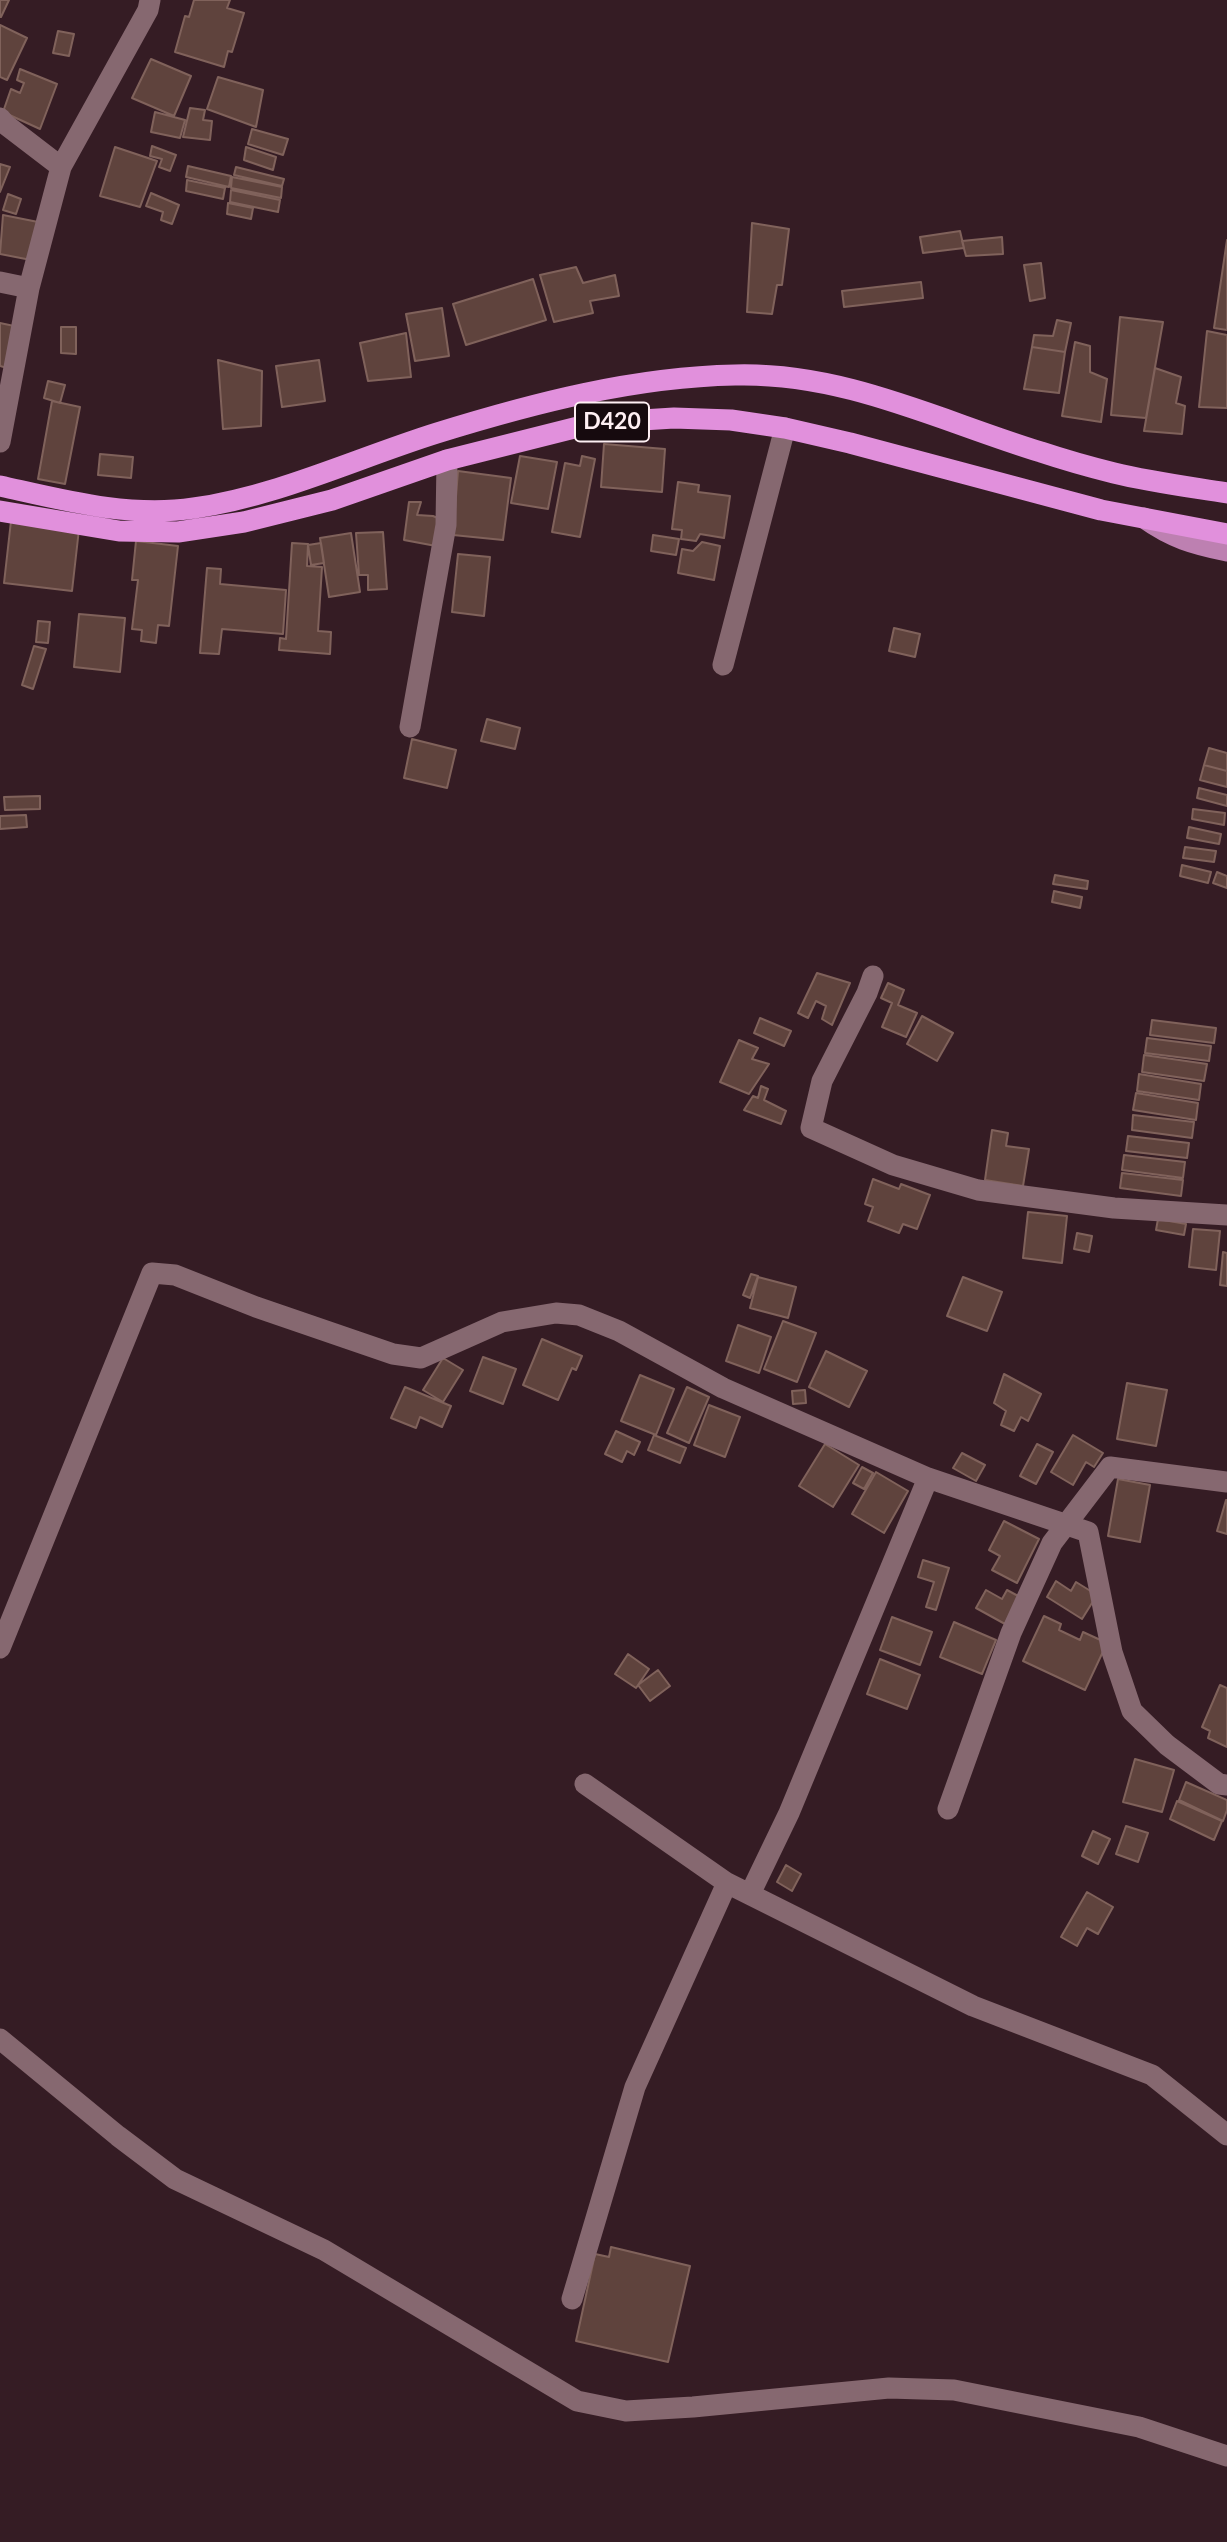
<!DOCTYPE html>
<style>
body{margin:0}
canvas{display:block;background:#351c24}
</style>
<canvas width="1227" height="2542"></canvas>
<script>
const ctx = document.querySelector('canvas').getContext('2d');
ctx.lineJoin = 'round';
function fill(path, color) { ctx.fillStyle = color; ctx.fill(path, 'evenodd'); }
function stroke(path, color, width, dash) { ctx.strokeStyle = color; ctx.lineWidth = width; ctx.lineCap = dash ? 'butt' : 'round'; ctx.setLineDash(dash || []); ctx.stroke(path); }
function label(font, color, halo, rows, align = 'center') {
  ctx.font = font + ' Lato,sans-serif'; ctx.lineWidth = 5; ctx.setLineDash([]); ctx.textBaseline = 'middle'; ctx.strokeStyle = halo; ctx.fillStyle = color; for (const [text, x, y, turn = 0] of rows) {
    ctx.save(); ctx.translate(x, y); ctx.rotate((+turn || 0) * Math.PI / 180); ctx.textAlign = isNaN(turn) ? turn : align; if (halo) ctx.strokeText(text, 0, 0); ctx.fillText(text, 0, 0); ctx.restore();
  }
}
const building = new Path2D(`
 M 0,0 L 9,0 L 1,17 L 0,17 Z
 M 194,0 L 230,0 L 227,8 L 244,13 L 232,52 L 228,51 L 224,67 L 175,52 L 185,16 L 189,17 Z
 M 0,25 L 27,38 L 7,80 L 0,77 Z
 M 58,31 L 74,34 L 69,56 L 53,53 Z
 M 151,59 L 191,76 L 174,116 L 132,98 Z
 M 20,69 L 57,84 L 40,129 L 3,112 L 11,89 L 20,93 L 24,83 L 17,80 Z
 M 218,77 L 263,90 L 256,127 L 207,109 Z
 M 190,108 L 205,110 L 203,120 L 212,121 L 210,140 L 183,137 Z
 M 155,112 L 185,120 L 180,138 L 151,132 Z
 M 252,129 L 288,139 L 283,155 L 248,144 Z
 M 152,146 L 176,155 L 170,171 L 159,167 L 162,159 L 150,156 Z
 M 115,147 L 157,161 L 140,207 L 100,196 Z
 M 246,147 L 276,157 L 273,170 L 244,160 Z
 M 0,164 L 10,167 L 0,192 Z
 M 188,166 L 231,176 L 229,187 L 186,177 Z
 M 236,167 L 284,179 L 282,186 L 234,175 Z
 M 232,177 L 282,187 L 281,198 L 231,188 Z
 M 187,180 L 225,188 L 223,199 L 186,191 Z
 M 231,190 L 280,200 L 278,212 L 230,202 Z
 M 151,193 L 179,205 L 172,224 L 161,220 L 163,212 L 146,206 Z
 M 8,194 L 21,199 L 16,214 L 3,210 Z
 M 228,203 L 253,208 L 251,219 L 227,214 Z
 M 3,215 L 38,222 L 31,260 L 0,254 Z
 M 752,223 L 789,229 L 782,285 L 777,285 L 772,314 L 747,312 Z
 M 960,231 L 964,248 L 923,253 L 920,237 Z
 M 1002,237 L 1003,254 L 966,256 L 962,241 Z
 M 1227,240 L 1227,330 L 1214,328 Z
 M 1041,263 L 1045,298 L 1030,301 L 1024,265 Z
 M 576,267 L 583,283 L 615,275 L 619,296 L 590,301 L 593,313 L 554,322 L 540,275 Z
 M 533,279 L 546,320 L 466,345 L 453,304 Z
 M 921,282 L 923,298 L 844,307 L 842,291 Z
 M 442,308 L 449,356 L 415,361 L 406,314 Z
 M 1120,317 L 1163,322 L 1146,418 L 1111,415 Z
 M 1057,320 L 1071,323 L 1065,352 L 1032,347 L 1034,335 L 1053,336 Z
 M 0,323 L 14,326 L 7,368 L 0,366 Z
 M 61,327 L 76,327 L 76,354 L 61,353 Z
 M 1207,331 L 1227,335 L 1227,408 L 1199,407 Z
 M 406,333 L 411,377 L 368,381 L 360,343 Z
 M 1075,342 L 1090,346 L 1090,372 L 1107,379 L 1101,422 L 1062,416 Z
 M 1032,347 L 1065,352 L 1059,393 L 1024,389 Z
 M 218,360 L 262,371 L 261,426 L 223,429 Z
 M 319,360 L 325,401 L 282,407 L 276,366 Z
 M 1155,368 L 1181,377 L 1176,403 L 1185,406 L 1182,434 L 1144,431 Z
 M 48,381 L 65,385 L 60,403 L 44,398 Z
 M 52,401 L 80,407 L 65,484 L 38,479 Z
 M 604,444 L 665,449 L 662,492 L 601,487 Z
 M 100,454 L 133,457 L 131,478 L 98,475 Z
 M 520,456 L 557,462 L 548,509 L 511,503 Z
 M 582,456 L 595,459 L 580,537 L 552,532 L 565,463 L 580,466 Z
 M 458,471 L 511,478 L 503,540 L 453,535 Z
 M 678,482 L 699,485 L 698,492 L 730,496 L 724,538 L 700,534 L 696,541 L 681,539 L 682,530 L 672,529 Z
 M 409,502 L 421,502 L 417,515 L 433,516 L 440,519 L 436,546 L 404,540 Z
 M 11,521 L 79,529 L 72,591 L 4,583 Z
 M 383,532 L 387,589 L 368,590 L 368,575 L 359,575 L 356,533 Z
 M 351,533 L 360,592 L 329,597 L 320,538 Z
 M 653,535 L 679,539 L 676,555 L 651,551 Z
 M 136,541 L 178,546 L 169,626 L 158,625 L 156,643 L 141,641 L 142,630 L 132,629 L 138,580 L 132,580 Z
 M 702,542 L 720,546 L 714,580 L 678,573 L 682,549 L 693,551 Z
 M 292,543 L 308,544 L 307,566 L 322,567 L 318,631 L 331,632 L 330,654 L 279,650 L 280,638 L 286,639 Z
 M 321,543 L 324,563 L 311,565 L 308,545 Z
 M 458,554 L 490,557 L 484,616 L 452,612 Z
 M 207,568 L 221,569 L 220,584 L 286,590 L 283,634 L 222,629 L 219,654 L 200,653 Z
 M 79,614 L 125,618 L 120,672 L 74,667 Z
 M 38,621 L 50,622 L 48,643 L 36,642 Z
 M 894,628 L 920,634 L 915,657 L 889,651 Z
 M 34,646 L 46,649 L 33,689 L 22,685 Z
 M 487,719 L 520,728 L 515,749 L 481,741 Z
 M 412,739 L 456,750 L 447,788 L 404,778 Z
 M 1209,748 L 1227,753 L 1227,771 L 1204,765 Z
 M 1204,765 L 1227,771 L 1227,787 L 1200,780 Z
 M 1199,788 L 1227,795 L 1227,806 L 1197,798 Z
 M 40,796 L 40,809 L 5,810 L 4,797 Z
 M 1193,809 L 1225,813 L 1224,825 L 1192,819 Z
 M 26,815 L 27,827 L 0,829 L 0,816 Z
 M 1189,827 L 1221,834 L 1219,844 L 1187,838 Z
 M 1185,847 L 1216,851 L 1214,862 L 1183,858 Z
 M 1182,865 L 1211,872 L 1208,883 L 1180,876 Z
 M 1217,872 L 1227,876 L 1227,888 L 1213,883 Z
 M 1055,875 L 1088,881 L 1087,889 L 1053,884 Z
 M 1054,891 L 1082,897 L 1080,908 L 1052,902 Z
 M 817,973 L 850,983 L 832,1025 L 822,1019 L 826,1006 L 816,1001 L 808,1018 L 798,1013 Z
 M 888,983 L 904,990 L 898,1005 L 917,1013 L 906,1037 L 882,1027 L 892,1003 L 881,998 Z
 M 922,1016 L 953,1033 L 937,1061 L 907,1044 Z
 M 760,1018 L 791,1031 L 784,1046 L 754,1033 Z
 M 1152,1020 L 1216,1028 L 1214,1043 L 1150,1035 Z
 M 1147,1038 L 1211,1046 L 1209,1061 L 1145,1053 Z
 M 739,1040 L 758,1048 L 752,1059 L 769,1064 L 749,1094 L 720,1082 Z
 M 1144,1055 L 1207,1064 L 1204,1081 L 1142,1072 Z
 M 1139,1074 L 1201,1084 L 1199,1100 L 1137,1091 Z
 M 761,1086 L 768,1089 L 764,1100 L 786,1111 L 781,1124 L 744,1110 L 753,1096 L 758,1098 Z
 M 1136,1093 L 1198,1103 L 1196,1120 L 1133,1110 Z
 M 1133,1115 L 1194,1122 L 1192,1138 L 1132,1130 Z
 M 992,1130 L 1008,1133 L 1006,1146 L 1029,1149 L 1023,1186 L 985,1180 Z
 M 1128,1136 L 1189,1143 L 1187,1158 L 1126,1151 Z
 M 1124,1155 L 1185,1162 L 1183,1178 L 1122,1170 Z
 M 1122,1173 L 1183,1180 L 1181,1196 L 1120,1188 Z
 M 873,1179 L 899,1189 L 901,1184 L 930,1195 L 917,1229 L 903,1224 L 899,1233 L 868,1221 L 873,1207 L 865,1204 Z
 M 1028,1212 L 1067,1216 L 1062,1263 L 1023,1258 Z
 M 1158,1219 L 1186,1224 L 1184,1235 L 1156,1230 Z
 M 1193,1229 L 1220,1231 L 1216,1270 L 1189,1267 Z
 M 1077,1233 L 1092,1236 L 1089,1252 L 1074,1249 Z
 M 1223,1252 L 1227,1253 L 1227,1286 L 1220,1285 Z
 M 751,1274 L 758,1276 L 750,1298 L 743,1295 Z
 M 758,1277 L 796,1287 L 788,1318 L 750,1308 Z
 M 963,1277 L 1002,1292 L 987,1331 L 947,1316 Z
 M 783,1321 L 816,1333 L 797,1382 L 764,1369 Z
 M 738,1325 L 771,1337 L 759,1373 L 726,1361 Z
 M 542,1339 L 582,1356 L 576,1370 L 572,1368 L 558,1400 L 523,1385 Z
 M 826,1351 L 867,1371 L 849,1407 L 809,1387 Z
 M 483,1357 L 516,1369 L 503,1404 L 470,1391 Z
 M 443,1358 L 463,1370 L 443,1402 L 423,1390 Z
 M 1004,1374 L 1041,1394 L 1028,1421 L 1021,1417 L 1014,1431 L 1001,1425 L 1006,1411 L 994,1403 Z
 M 640,1375 L 674,1389 L 656,1435 L 621,1421 Z
 M 1127,1383 L 1167,1390 L 1156,1446 L 1117,1439 Z
 M 405,1387 L 451,1406 L 442,1427 L 420,1417 L 416,1428 L 391,1418 Z
 M 687,1387 L 709,1397 L 689,1443 L 667,1433 Z
 M 805,1390 L 806,1403 L 793,1404 L 792,1391 Z
 M 709,1405 L 740,1417 L 725,1457 L 694,1445 Z
 M 616,1431 L 640,1442 L 634,1455 L 627,1451 L 622,1462 L 605,1454 Z
 M 654,1435 L 686,1448 L 680,1463 L 648,1450 Z
 M 1073,1435 L 1103,1453 L 1094,1467 L 1086,1462 L 1073,1485 L 1051,1472 Z
 M 825,1444 L 859,1465 L 833,1507 L 799,1486 Z
 M 1037,1444 L 1053,1452 L 1036,1484 L 1020,1476 Z
 M 962,1453 L 985,1465 L 976,1481 L 953,1468 Z
 M 862,1467 L 873,1473 L 864,1489 L 853,1483 Z
 M 876,1472 L 908,1491 L 884,1533 L 852,1514 Z
 M 1118,1479 L 1150,1485 L 1140,1542 L 1108,1536 Z
 M 1226,1500 L 1227,1500 L 1227,1534 L 1217,1531 Z
 M 1004,1521 L 1039,1539 L 1017,1583 L 992,1570 L 1000,1556 L 989,1550 Z
 M 923,1560 L 949,1568 L 936,1610 L 926,1607 L 934,1582 L 918,1577 Z
 M 1056,1581 L 1071,1591 L 1076,1582 L 1097,1595 L 1082,1619 L 1047,1597 Z
 M 986,1590 L 1002,1599 L 1007,1590 L 1020,1597 L 1005,1624 L 976,1608 Z
 M 1044,1616 L 1061,1624 L 1059,1630 L 1080,1640 L 1083,1632 L 1107,1643 L 1085,1690 L 1023,1661 Z
 M 892,1617 L 932,1632 L 920,1665 L 880,1650 Z
 M 954,1622 L 996,1640 L 982,1674 L 940,1657 Z
 M 628,1654 L 649,1669 L 636,1688 L 615,1674 Z
 M 880,1659 L 920,1675 L 907,1709 L 867,1694 Z
 M 658,1670 L 670,1686 L 650,1701 L 638,1685 Z
 M 1220,1685 L 1227,1688 L 1227,1747 L 1208,1738 L 1210,1731 L 1202,1727 Z
 M 1135,1759 L 1174,1770 L 1162,1812 L 1123,1802 Z
 M 1186,1782 L 1227,1800 L 1227,1810 L 1223,1821 L 1179,1800 Z
 M 1177,1801 L 1222,1821 L 1214,1840 L 1170,1819 Z
 M 1126,1826 L 1148,1833 L 1138,1862 L 1116,1854 Z
 M 1093,1831 L 1110,1839 L 1098,1864 L 1082,1856 Z
 M 786,1865 L 801,1874 L 792,1891 L 777,1882 Z
 M 1087,1892 L 1113,1907 L 1098,1934 L 1087,1928 L 1077,1946 L 1061,1937 Z
 M 611,2247 L 690,2266 L 668,2362 L 576,2341 L 595,2254 L 609,2257 Z`);
const minor = new Path2D(`
 M 0,118 L 5,124 L 61,167
 M 0,282 L 29,288
 M 0,442 L 29,288 L 61,167 L 148,10 L 150,0
 M 723,665 L 785,428
 M 410,727 L 446,525 L 447,460
 M 873,976 L 867,993 L 822,1081 L 811,1128 L 893,1165 L 978,1190 L 1114,1208 L 1227,1215
 M 0,1648 L 152,1273 L 175,1275 L 256,1307 L 393,1354 L 421,1358 L 502,1322 L 556,1313 L 579,1315 L 619,1331 L 723,1388 L 928,1478 L 1088,1532 L 1112,1652 L 1132,1711 L 1167,1745 L 1219,1784 L 1227,1785
 M 585,1784 L 727,1883 L 973,2006 L 1152,2075 L 1227,2135
 M 948,1809 L 1011,1633 L 1052,1543 L 1110,1467 L 1227,1482
 M 750,1894 L 789,1813 L 928,1478
 M 0,2039 L 118,2136 L 175,2179 L 324,2250 L 577,2401 L 626,2411 L 693,2407 L 889,2388 L 954,2390 L 1139,2427 L 1227,2456
 M 572,2299 L 635,2087 L 727,1883`);
const major = new Path2D(`
 M 1144,518 C 1172,538 1193,544 1227,551`);
const highway = new Path2D(`
 M 0,486 C 63,500 129,518 194,508 C 278,496 357,458 437,433 C 534,403 634,377 735,375 C 844,372 940,421 1041,452 C 1065,460 1090,467 1114,473 C 1151,482 1190,487 1227,493
 M 0,511 L 119,531 L 178,532 L 244,522 L 332,500 L 447,460 L 594,423 L 674,418 L 731,420 L 785,428 L 850,443 L 1101,510 L 1227,534`);
const shields = [
 [612,422,74]
];
const shieldNames = [
 ["D420",612,422]
];
fill(building, '#5f433d');
stroke(building, '#80625b', 2);
stroke(minor, '#866870', 21);
stroke(major, '#bd80b1', 21);
stroke(highway, '#e190dc', 21);
for (const [x, y, w] of shields) { const box = new Path2D(); box.roundRect(x - w / 2, y - 19.5, w, 39, 5); ctx.fillStyle = '#160a0e'; ctx.fill(box); stroke(box, '#feeff3', 2); }
label('bold 23px', '#feeff3', null, shieldNames);
</script>
